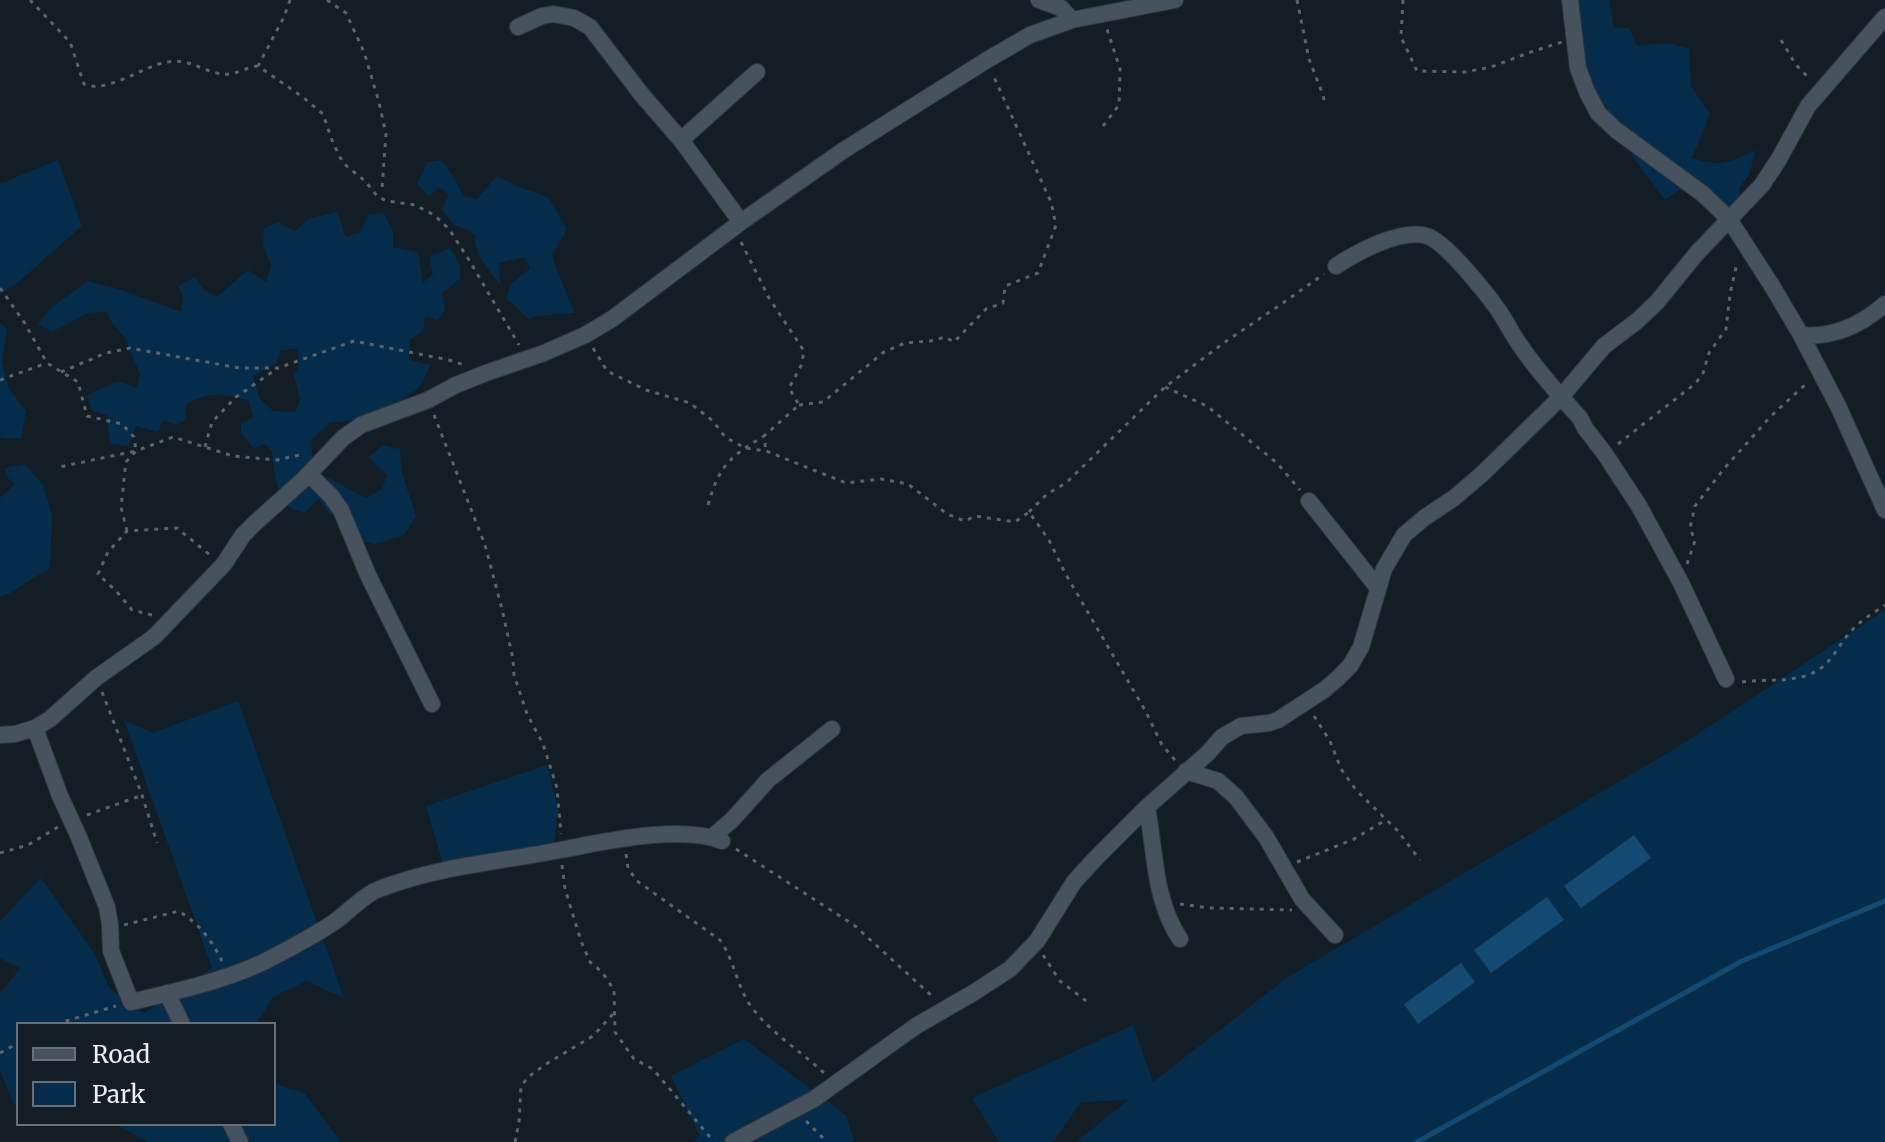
<!DOCTYPE html>
<style>
body{margin:0}
#map{position:relative;width:1885px;height:1142px;overflow:hidden;background:#121d26;font-family:Merriweather,serif}
canvas{display:block}
.legend{position:absolute;left:16px;top:1022px;width:260px;height:104px;box-sizing:border-box;background:#121d26;border:2px solid #68717a;margin:0;padding:10px 14px;list-style:none;font-size:24px;color:#e9f0f7}
.legend li{display:flex;align-items:center;gap:16px;height:40px}
.legend b{width:40px;border:2px solid #68717a}
</style>
<div id="map">
<canvas width="1885" height="1142"></canvas>
<ul class="legend">
<li><b style="height:10px;background:#46525d"></b>Road</li>
<li><b style="height:22px;background:#052d4b"></b>Park</li>
</ul>
</div>
<script>
const ctx = document.querySelector('canvas').getContext('2d');
ctx.lineJoin = 'round';
function fill(path, color) { ctx.fillStyle = color; ctx.fill(path, 'evenodd'); }
function stroke(path, color, width, dash) { ctx.strokeStyle = color; ctx.lineWidth = width; ctx.lineCap = dash ? 'butt' : 'round'; ctx.setLineDash(dash || []); ctx.stroke(path); }
const green = new Path2D(`
 M 1577,0 L 1609,0 L 1614,28 L 1629,28 L 1637,46 L 1669,43 L 1689,49 L 1691,86 L 1710,114 L 1692,158 C 1722,167 1728,163 1756,150 L 1749,175 L 1739,188 L 1740,206 L 1731,213 L 1679,190 L 1665,200 L 1632,156 L 1633,135 L 1598,104 L 1585,68 Z
 M 58,160 L 82,226 L 16,284 L 0,294 L 0,184 Z
 M 441,160 L 450,171 L 463,196 L 477,199 L 497,176 L 519,187 L 548,197 L 567,229 L 552,255 L 558,273 L 575,313 L 534,316 L 530,320 L 507,299 L 510,285 L 530,268 L 525,257 L 499,263 L 500,284 C 489,271 474,254 475,236 L 468,230 L 454,225 L 442,209 L 449,194 L 438,187 L 430,197 L 417,184 L 427,162 Z
 M 337,212 L 346,237 L 360,232 L 369,214 L 384,213 L 393,232 L 393,247 L 418,252 L 423,283 L 433,274 L 429,257 L 450,248 L 460,265 L 460,279 L 442,293 L 445,310 L 438,320 L 425,317 L 423,331 L 410,340 L 409,360 L 430,365 L 419,388 L 384,411 L 365,420 L 331,422 L 311,440 L 313,470 L 366,498 L 382,489 L 387,475 L 369,457 L 383,445 L 400,449 L 402,473 L 416,516 L 404,535 L 375,544 L 357,540 L 351,519 L 330,514 L 318,499 L 304,513 L 282,504 L 275,476 L 272,451 L 264,444 L 254,449 L 241,433 L 241,424 L 253,417 L 249,401 C 222,392 212,392 186,404 L 186,420 L 175,425 L 163,420 L 158,432 L 136,426 L 128,446 L 110,444 L 107,415 L 92,411 L 87,395 L 118,381 L 137,388 L 140,374 L 125,338 L 112,323 L 106,311 L 86,314 L 52,332 L 38,324 L 52,307 L 88,281 L 124,291 L 181,312 L 183,296 L 178,286 L 195,277 L 204,290 L 217,297 L 248,270 L 266,282 L 271,265 L 263,245 L 264,229 L 278,222 L 294,231 L 311,218 ZM 298,349 L 299,368 L 294,375 L 300,400 L 295,412 L 273,411 L 259,398 L 253,376 L 276,363 L 281,350 Z
 M 0,322 L 7,329 L 2,362 L 9,389 L 26,411 L 21,439 L 1,438 L 0,434 Z
 M 25,464 L 43,485 L 52,515 L 50,568 L 8,594 L 0,596 L 0,498 L 15,484 L 8,478 L 4,468 Z
 M 1885,610 L 1885,1142 L 1076,1142 L 1128,1100 L 1081,1102 L 1053,1142 L 999,1142 L 972,1098 L 1133,1025 L 1153,1082 L 1288,977 L 1681,745 Z
 M 238,701 L 344,998 L 306,981 L 273,997 L 256,1024 L 18,1024 L 18,1103 L 14,1104 L 0,1071 L 0,994 L 20,968 L 0,958 L 0,921 L 41,878 L 94,953 L 110,989 L 144,1013 L 212,968 L 124,720 L 153,733 Z
 M 547,765 L 558,809 L 554,846 L 443,864 L 426,806 Z
 M 744,1039 L 846,1115 L 854,1142 L 693,1142 L 700,1136 L 671,1076 Z
 M 274,1083 L 305,1094 L 341,1142 L 148,1142 L 115,1124 L 274,1124 Z`);
const water = new Path2D(`
 M 1634,835 L 1651,858 L 1581,908 L 1564,886 Z
 M 1547,897 L 1564,920 L 1491,973 L 1474,950 Z
 M 1461,963 L 1475,982 L 1418,1024 L 1404,1004 Z`);
const stream = new Path2D(`
 M 1417,1142 L 1742,961 L 1885,901`);
const path = new Path2D(`
 M 30,0 L 70,42 L 84,84 C 107,94 143,66 167,62 C 189,58 200,70 221,74 C 233,76 245,68 257,66
 M 290,0 L 284,17 L 258,66 L 304,98 L 323,114 L 333,143 L 343,163 L 365,181 L 378,197 L 387,201 L 415,205 L 434,215 L 449,229 L 469,260 L 519,345
 M 327,0 L 346,13 L 364,52 L 379,102 L 386,134 L 382,189
 M 1297,0 L 1309,59 L 1323,95 L 1325,105
 M 1403,0 L 1401,37 L 1417,71 L 1465,72 L 1491,67 L 1531,52 L 1562,42
 M 1781,40 L 1796,65 L 1810,79
 M 1103,126 L 1119,105 L 1120,69 L 1107,29
 M 741,242 L 769,298 L 804,351 L 801,366 L 789,388 L 799,405 L 764,436 L 766,451
 M 0,288 L 24,322 L 47,363 L 78,382 L 87,416 L 122,424 L 134,437 L 136,451 L 59,467
 M 593,348 L 607,371 L 646,390 L 690,403 L 713,421 L 725,437 L 745,448 L 766,451 L 846,483 L 881,479 L 908,484 L 947,514 L 965,521 L 975,516 L 1015,522 L 1029,512 L 1049,540 L 1065,573 L 1146,712 L 1162,745 L 1175,760
 M 61,372 L 106,353 L 130,348 L 239,368 L 278,368 L 354,341 L 449,360 L 464,365
 M 0,380 L 47,363
 M 1165,387 L 1207,406 L 1277,463 L 1300,490
 M 799,405 L 823,402 L 884,352 L 905,343 L 930,341 L 945,337 L 954,342 L 986,309 L 1003,303 L 1005,286 L 1038,273 L 1056,225 L 1051,202 L 993,75
 M 434,415 L 485,545 L 502,609 L 513,659 L 514,675 L 527,714 L 543,744 L 557,788 L 561,834
 M 1618,444 L 1696,383 L 1703,373 L 1709,353 L 1726,329 L 1730,294 L 1737,263
 M 205,447 L 212,422 L 236,397 L 278,368
 M 708,505 C 719,466 729,457 764,436
 M 1029,512 L 1047,494 L 1066,483 L 1165,387 L 1225,342 L 1280,305 L 1324,274
 M 127,531 L 121,507 L 126,462 L 136,451 L 173,437 L 233,456 L 277,460 L 304,454
 M 1687,564 L 1695,541 L 1690,528 L 1695,506 L 1723,470 L 1770,417 L 1808,382
 M 152,615 L 132,610 L 117,592 L 98,574 L 108,552 L 127,531 L 177,528 L 210,555
 M 1742,682 C 1763,679 1784,682 1805,676 C 1833,667 1835,647 1854,628 C 1863,619 1875,612 1885,605
 M 102,692 L 142,795 L 157,843
 M 1314,716 L 1330,741 L 1341,769 L 1356,790 L 1397,830 L 1420,860
 M 87,815 L 140,796
 M 736,849 L 854,925 L 934,998
 M 0,853 L 28,845 L 58,827
 M 626,854 L 628,868 L 637,881 L 720,940 C 735,961 737,989 753,1009 C 772,1034 802,1052 824,1073
 M 1297,862 L 1354,839 L 1384,821
 M 562,865 L 565,889 L 581,941 L 590,962 L 602,972 L 614,990 L 615,1032 L 634,1059 L 653,1069 L 714,1142
 M 1180,904 L 1210,908 L 1292,910
 M 124,925 L 179,911 C 202,927 210,938 222,961
 M 1043,955 L 1060,981 L 1090,1004
 M 56,1024 L 116,1006
 M 0,1053 L 18,1043
 M 806,1121 L 827,1142
 M 515,1142 L 519,1122 L 521,1087 L 527,1078 L 546,1064 L 593,1036 L 613,1014`);
const minor = new Path2D(`
 M 1039,0 L 1061,8 L 1072,20
 M 1570,0 L 1578,68 L 1587,92 L 1598,113 L 1616,130 L 1703,194 L 1729,219 L 1772,286 L 1801,335 L 1838,406 L 1885,510
 M 518,27 L 542,16 L 553,14 L 574,18 L 590,27 L 642,95 L 681,140 L 741,222
 M 681,140 L 757,72
 M 1336,266 C 1357,252 1402,228 1427,236 C 1446,242 1487,294 1499,311 C 1507,323 1513,336 1522,348 C 1539,373 1560,396 1580,418 L 1585,428 L 1605,454 L 1639,506 L 1681,583 L 1726,679
 M 1801,335 C 1833,338 1861,325 1885,304
 M 309,474 L 331,496 L 341,510 L 368,575 L 432,704
 M 1309,501 L 1378,588
 M 35,728 L 60,796 L 78,835 L 107,907 L 110,924 L 111,951 L 131,1002 C 182,990 235,979 281,953 C 298,944 316,934 333,923 C 349,912 364,894 382,888 C 440,866 500,862 560,850 C 604,842 680,824 722,841
 M 0,735 L 15,734 L 35,728 L 50,719 L 96,678 L 154,637 L 224,564 L 243,535 L 255,523 L 303,480 L 343,438 L 361,425 L 428,400 L 456,385 L 486,373 L 544,353 L 585,335 L 612,319 L 741,222 L 844,150 L 987,60 L 1030,35 L 1072,20 L 1175,0
 M 1186,771 L 1218,781 L 1236,797 L 1266,837 L 1302,899 L 1335,935
 M 1147,807 C 1155,850 1154,901 1180,939
 M 712,837 L 732,820 L 768,780 L 832,729
 M 167,993 L 182,1024
 M 231,1124 L 240,1142
 M 733,1142 L 814,1099 L 916,1026 L 973,993 L 1010,969 L 1037,941 L 1074,882 L 1096,858 L 1147,807 L 1208,753 L 1222,737 L 1241,726 L 1269,723 L 1278,720 L 1324,690 L 1337,679 L 1350,666 L 1361,647 L 1384,569 L 1404,535 L 1424,518 L 1454,498 L 1481,475 L 1561,397 L 1604,346 L 1637,321 L 1657,302 L 1697,253 L 1762,185 L 1779,159 L 1808,106 L 1885,17`);
fill(green, '#052d4b');
fill(water, '#144972');
stroke(stream, '#144972', 5);
stroke(minor, '#2f363d', 18);
stroke(path, '#5b646d', 3, [4, 6]);
stroke(minor, '#46525d', 16);
</script>
